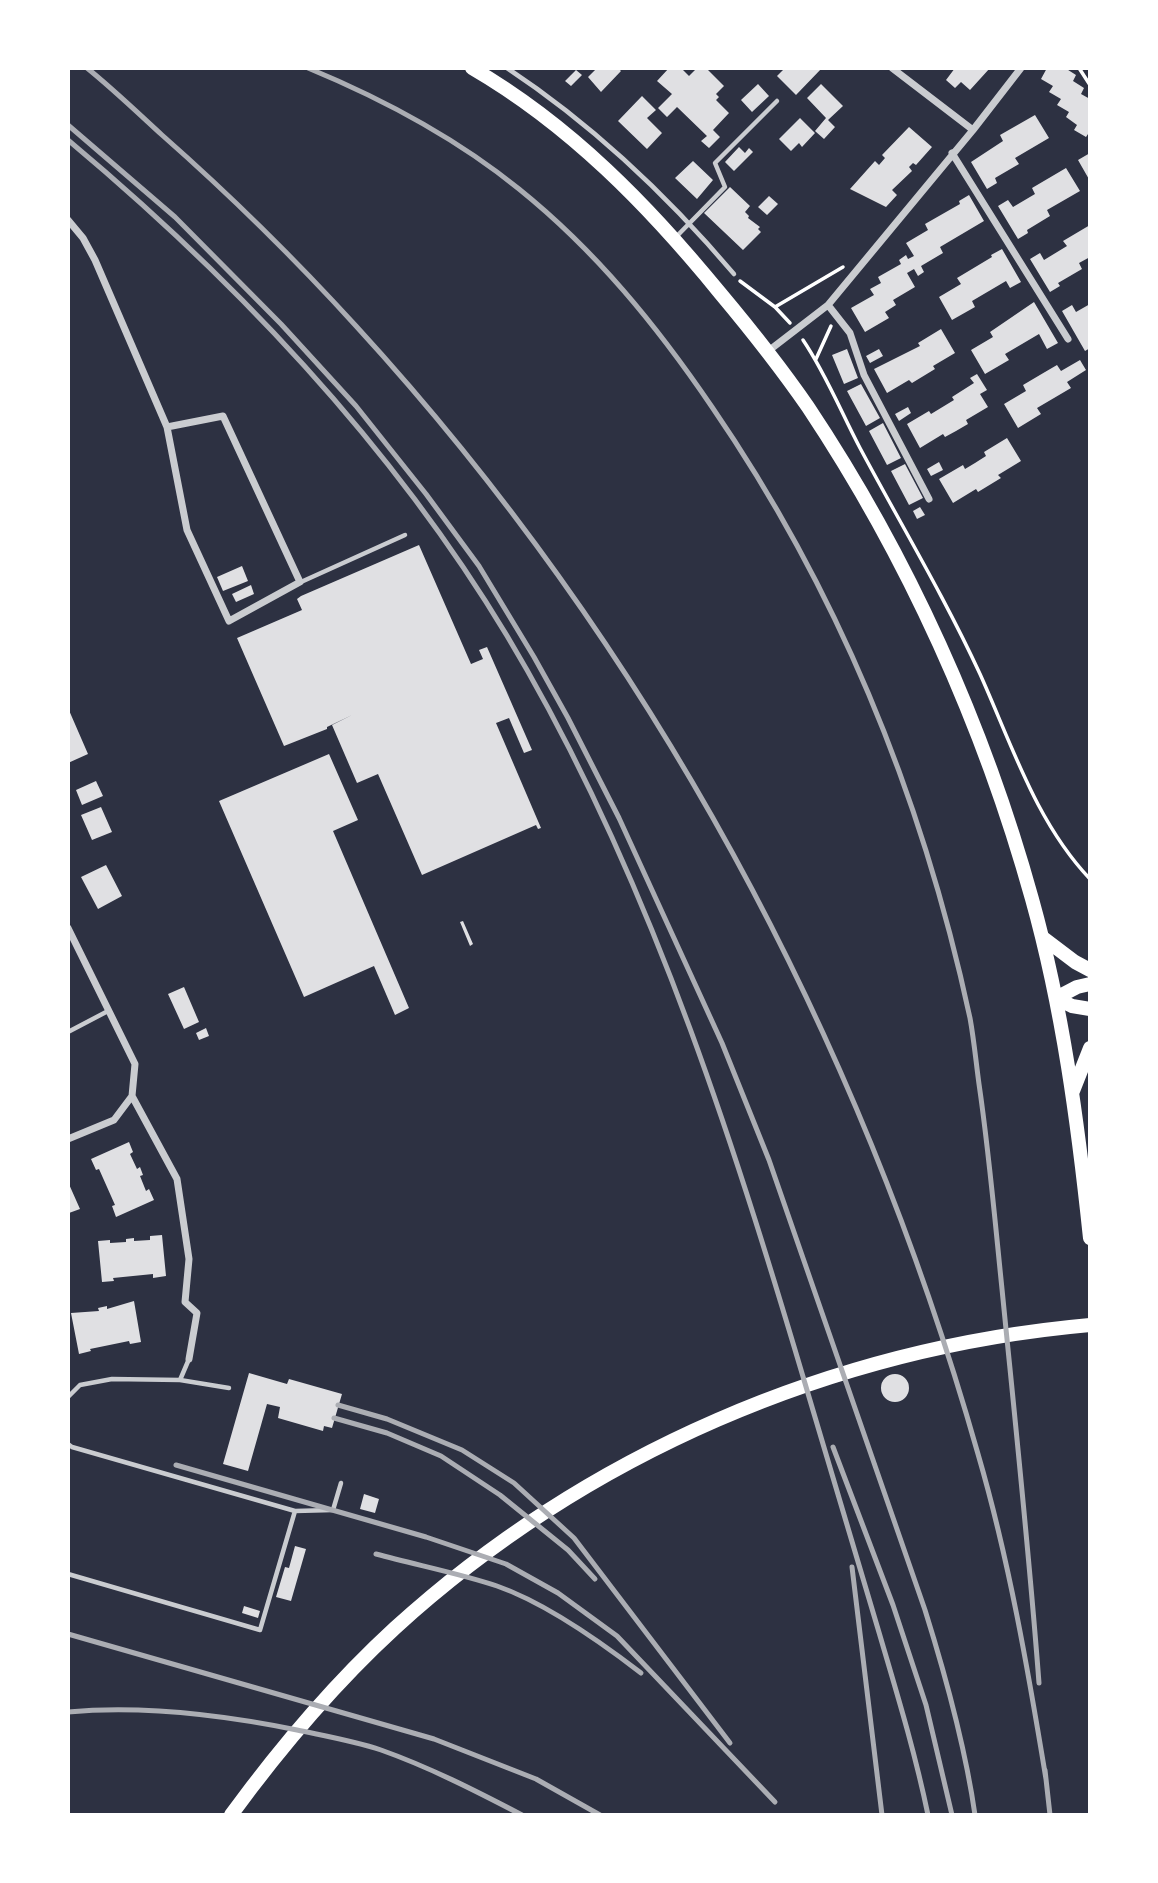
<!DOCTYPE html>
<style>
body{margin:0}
#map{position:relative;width:1158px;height:1883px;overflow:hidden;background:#2d3142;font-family:Arial,sans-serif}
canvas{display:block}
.frame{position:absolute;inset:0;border:70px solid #fff;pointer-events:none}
</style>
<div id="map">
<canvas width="1158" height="1883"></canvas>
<div class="frame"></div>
</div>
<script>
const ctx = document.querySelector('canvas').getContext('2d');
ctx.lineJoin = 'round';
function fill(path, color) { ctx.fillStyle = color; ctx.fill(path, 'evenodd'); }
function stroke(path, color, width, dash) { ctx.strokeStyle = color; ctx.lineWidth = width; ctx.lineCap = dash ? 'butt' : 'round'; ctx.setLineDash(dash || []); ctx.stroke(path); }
const building = new Path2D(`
 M 597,68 L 618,68 L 621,71 L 601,92 L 588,77 Z
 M 669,68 L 681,68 L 689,76 L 697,68 L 706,68 L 724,86 L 716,94 L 719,97 L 716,100 L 729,113 L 713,130 L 720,137 L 709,148 L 701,141 L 707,136 L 677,107 L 667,117 L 658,108 L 672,94 L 657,81 Z
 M 785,68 L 822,68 L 796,95 L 777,76 Z
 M 955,68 L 990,68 L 970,90 L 961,82 L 955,88 L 946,80 Z
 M 1047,68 L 1065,68 L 1076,75 L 1073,81 L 1084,88 L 1081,94 L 1090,99 L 1090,131 L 1086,137 L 1074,130 L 1077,125 L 1066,117 L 1069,112 L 1057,105 L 1061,99 L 1049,92 L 1053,86 L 1041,79 Z
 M 576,70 L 582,75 L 571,86 L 565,81 Z
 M 758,84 L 769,96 L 752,112 L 741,100 Z
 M 821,84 L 843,106 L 828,120 L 835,127 L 824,139 L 815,131 L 826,118 L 807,98 Z
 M 642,96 L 656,110 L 647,118 L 662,133 L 647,149 L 618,121 Z
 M 1035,115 L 1049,138 L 1015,158 L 1019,164 L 995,178 L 997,183 L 987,189 L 971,162 L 1003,141 L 1000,135 Z
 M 800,118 L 815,133 L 802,147 L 799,143 L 791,151 L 779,139 Z
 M 909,127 L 932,147 L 916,165 L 913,163 L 909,167 L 912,171 L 892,190 L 897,195 L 886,207 L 850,189 L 875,161 L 879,165 L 885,158 L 882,155 Z
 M 739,147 L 745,153 L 749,148 L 753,152 L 734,171 L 725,162 Z
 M 1090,153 L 1090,181 L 1078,160 Z
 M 693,161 L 713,180 L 697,199 L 675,178 Z
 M 1066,168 L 1080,191 L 1047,210 L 1050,216 L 1027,230 L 1028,233 L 1018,239 L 998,206 L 1008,200 L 1013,207 L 1035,194 L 1032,188 Z
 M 730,187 L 750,206 L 745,212 L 749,216 L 748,218 L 760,227 L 758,229 L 761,232 L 743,250 L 704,213 Z
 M 969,195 L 984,221 L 940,247 L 943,253 L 921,266 L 924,272 L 918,276 L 914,269 L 907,273 L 915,287 L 893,300 L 896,305 L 885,312 L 889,318 L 865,332 L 851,308 L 874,295 L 870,289 L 881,283 L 878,277 L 901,264 L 899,260 L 906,255 L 908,259 L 914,256 L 906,243 L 928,230 L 925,224 L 960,204 L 959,201 Z
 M 769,196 L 778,204 L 767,215 L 758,207 Z
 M 1090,225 L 1090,257 L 1079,263 L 1082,269 L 1058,283 L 1060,286 L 1050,292 L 1030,259 L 1040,253 L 1044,260 L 1067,246 L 1063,241 Z
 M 1002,249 L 1021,282 L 1010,288 L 1006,281 L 972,301 L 975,307 L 952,320 L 939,297 L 961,284 L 957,278 L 992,257 L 991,255 Z
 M 1034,302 L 1058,343 L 1047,349 L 1039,334 L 1005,354 L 1009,360 L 985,374 L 971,350 L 993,337 L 990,332 Z
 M 1090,304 L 1090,348 L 1085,351 L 1062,311 L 1072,305 L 1076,312 Z
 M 941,329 L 955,353 L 933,366 L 935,369 L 912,383 L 909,380 L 887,393 L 874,369 L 920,346 L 918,343 Z
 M 847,349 L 858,378 L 844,384 L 832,355 Z
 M 879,349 L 883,356 L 870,363 L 866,356 Z
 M 1080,360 L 1086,370 L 1067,382 L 1071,388 L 1037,408 L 1041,414 L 1018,428 L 1004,404 L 1026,391 L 1023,385 L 1045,372 L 1057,365 L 1061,371 Z
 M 977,374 L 987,390 L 980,394 L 988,407 L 966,420 L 968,424 L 956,431 L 945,437 L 943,434 L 920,448 L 907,424 L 929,411 L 931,414 L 954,400 L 952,397 L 974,383 L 970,378 Z
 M 861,384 L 880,418 L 866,426 L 847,391 Z
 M 908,407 L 911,413 L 899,421 L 895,414 Z
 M 883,423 L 901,458 L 887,465 L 869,431 Z
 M 1007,438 L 1021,461 L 998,475 L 1001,478 L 978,492 L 976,489 L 953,503 L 939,479 L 963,465 L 965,469 L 975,463 L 986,456 L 984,452 Z
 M 939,462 L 943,470 L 931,476 L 927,469 Z
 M 905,464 L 923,498 L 909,505 L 891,471 Z
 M 920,507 L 925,515 L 917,519 L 913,511 Z
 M 419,545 L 471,664 L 483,659 L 479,650 L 487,647 L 532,750 L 524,753 L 509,718 L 496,723 L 541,828 L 538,829 L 536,825 L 422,875 L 378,774 L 357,783 L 332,725 L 352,715 L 327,727 L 327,729 L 284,746 L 237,638 L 302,610 L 297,599 L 301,596 Z
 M 242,566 L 248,581 L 223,591 L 217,577 Z
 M 251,585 L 254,594 L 236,602 L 232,594 Z
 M 68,708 L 88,754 L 68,763 Z
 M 329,754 L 358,820 L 333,831 L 409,1008 L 395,1015 L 374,966 L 304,997 L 219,801 Z
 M 96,781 L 103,796 L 82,805 L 76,790 Z
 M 101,807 L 112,832 L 92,840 L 81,815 Z
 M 106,865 L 122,896 L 98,909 L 81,877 Z
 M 463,921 L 473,944 L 470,946 L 460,922 Z
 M 184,987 L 199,1022 L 184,1029 L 168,994 Z
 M 206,1028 L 209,1036 L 199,1040 L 196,1033 Z
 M 129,1142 L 133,1152 L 130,1154 L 137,1169 L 140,1167 L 143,1175 L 140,1176 L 146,1191 L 149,1189 L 154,1200 L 116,1217 L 112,1206 L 115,1205 L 99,1169 L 96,1170 L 91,1159 Z
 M 68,1182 L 80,1209 L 69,1213 L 68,1211 Z
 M 162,1235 L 166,1276 L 153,1278 L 153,1274 L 113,1278 L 114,1281 L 102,1282 L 98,1241 L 110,1240 L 110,1243 L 126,1242 L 126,1239 L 134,1238 L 134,1241 L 150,1240 L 150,1236 Z
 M 134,1301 L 141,1342 L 130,1344 L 129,1341 L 90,1349 L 91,1351 L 79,1354 L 71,1313 L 99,1311 L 98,1308 L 107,1306 L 107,1309 Z
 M 249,1373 L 287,1384 L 289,1379 L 342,1394 L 332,1428 L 324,1426 L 323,1431 L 278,1418 L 280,1407 L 267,1404 L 248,1471 L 223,1464 Z
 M881 1388a14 14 0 1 1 28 0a14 14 0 1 1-28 0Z
 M 364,1494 L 379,1499 L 375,1513 L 360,1509 Z
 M 295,1546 L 306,1549 L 291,1601 L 276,1597 L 285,1567 L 289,1568 Z
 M 244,1606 L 260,1611 L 258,1618 L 242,1613 Z`);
const path = new Path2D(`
 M 1079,68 L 1090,85
 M 740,281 L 775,307 L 790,323
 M 775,307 L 843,267
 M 803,340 C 826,374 841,412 860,448 C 900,523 944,596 980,674 C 1012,745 1036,822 1090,879
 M 816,359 L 831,326`);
const service = new Path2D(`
 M 507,68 C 593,125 667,195 734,274
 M 675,238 L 725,187 L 715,163 L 777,101
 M 301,582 L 405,535
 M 68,1032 L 108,1011
 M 180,1380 L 189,1359
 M 68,1397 L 80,1385 L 112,1379 L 180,1380 L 229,1388
 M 68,1444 L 72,1447 L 295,1511 L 333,1510 L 341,1483
 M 68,1574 L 260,1630 L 295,1511`);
const minor = new Path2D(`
 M 892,68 L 973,130
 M 952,153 L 1068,339
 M 68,220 L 83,238 L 95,260 L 167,427 L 187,530 L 229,621 L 300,582 L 223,416 L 167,427
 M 828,305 L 850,333 L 864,375 L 929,499
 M 767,352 L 828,305 L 973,130 L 1021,68
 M 68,928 L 135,1064 L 132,1096 L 177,1179 L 189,1259 L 185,1302 L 197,1313 L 189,1359
 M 68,1139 L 114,1120 L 132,1096`);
const primary = new Path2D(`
 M 472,68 C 570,125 649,206 720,293 C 751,330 781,368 808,407 C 908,557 984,726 1032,899 C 1063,1010 1078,1124 1090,1238
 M 1042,937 L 1075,962 L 1090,970
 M 1056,998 L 1077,987 L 1090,984
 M 1056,998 L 1072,1006 L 1090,1009
 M 1073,1091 L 1090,1048
 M 231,1815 C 280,1748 334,1684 395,1628 C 586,1454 832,1348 1090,1325`);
const rail = new Path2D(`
 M 87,68 C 113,89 138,113 162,135 C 230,195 295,259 356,326 C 650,647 859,1035 978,1454 C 1009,1560 1028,1670 1046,1779
 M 308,68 C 383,99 456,138 519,189 C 596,251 657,326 712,407 C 839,592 923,800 970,1018 C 974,1040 976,1062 979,1084 C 989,1152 995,1221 1002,1289 C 1015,1420 1029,1551 1039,1683
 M 68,125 L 175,217 L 281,324 L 356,406 L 426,494 L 479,566 L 534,657 L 568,718 L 619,818 L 722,1043 L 769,1160 L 925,1610 C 946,1677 965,1745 975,1815
 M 68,140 C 247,290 412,467 527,670 C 657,898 738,1156 812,1407 C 834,1481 856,1555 878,1629 C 896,1690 915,1752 928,1815
 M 338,1405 L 387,1419 L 462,1450 L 514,1483 L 574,1538 L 730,1743
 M 334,1418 L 387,1433 L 441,1456 L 500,1495 L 568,1550 L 595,1579
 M 833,1447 L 893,1605 L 926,1705 L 952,1815
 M 176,1465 L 426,1537 L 506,1564 L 558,1593 L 617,1636 L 775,1802
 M 376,1554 C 416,1565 458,1573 497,1586 C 543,1602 602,1643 641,1673
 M 852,1567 L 882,1815
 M 68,1634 L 434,1739 L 536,1779 L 600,1815
 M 68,1712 C 144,1705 223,1715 297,1730 C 325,1736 354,1741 381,1750 C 429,1767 476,1791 522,1815
 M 1045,1770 L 1050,1815`);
fill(building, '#e0e0e3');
stroke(path, '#fff', 3.5);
stroke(service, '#caccd0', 4.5);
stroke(minor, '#caccd0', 7);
stroke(primary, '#fff', 14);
stroke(rail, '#abadb3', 5);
</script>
